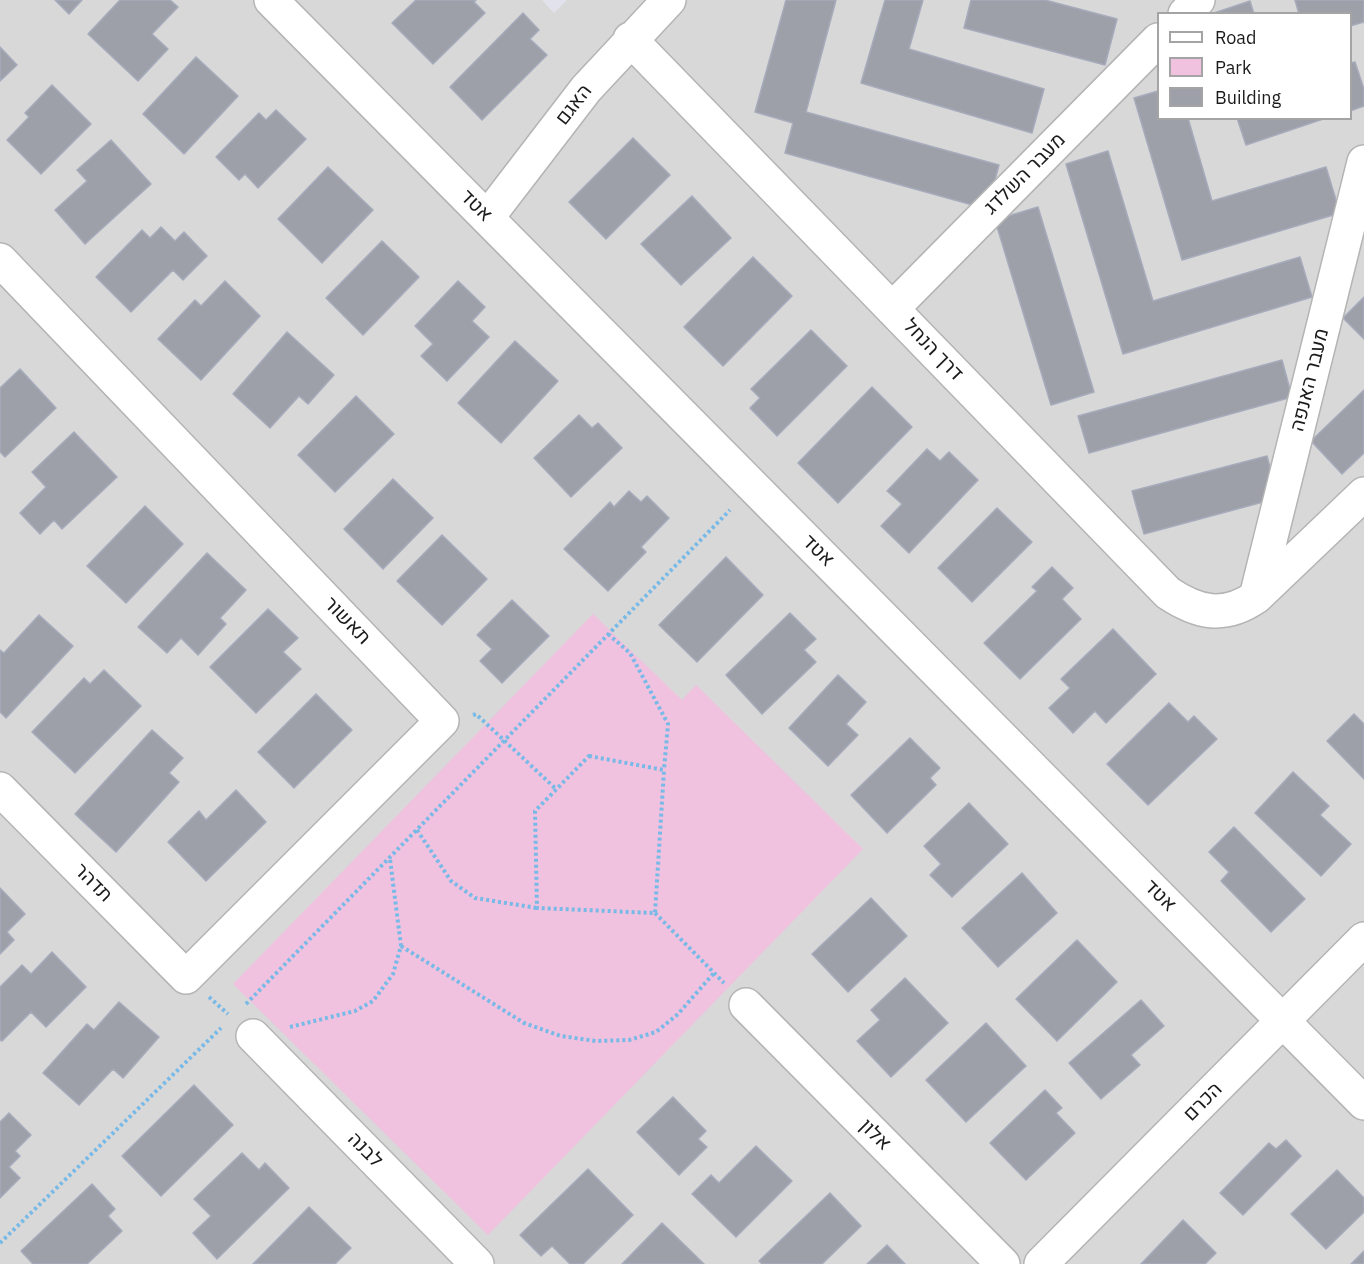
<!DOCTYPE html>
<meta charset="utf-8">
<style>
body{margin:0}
#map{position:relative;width:1364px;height:1264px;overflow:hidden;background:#e1e2eb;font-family:"IBM Plex Sans",sans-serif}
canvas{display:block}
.legend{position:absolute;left:1157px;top:12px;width:195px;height:108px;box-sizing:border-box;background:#fff;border:2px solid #a4a4a4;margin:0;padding:8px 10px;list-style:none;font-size:18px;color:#1b1b1b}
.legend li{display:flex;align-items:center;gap:12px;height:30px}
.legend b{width:30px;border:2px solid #a4a4a4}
</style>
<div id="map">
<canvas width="1364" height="1264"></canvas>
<ul class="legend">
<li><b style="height:8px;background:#fff"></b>Road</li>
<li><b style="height:16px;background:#f1c2df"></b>Park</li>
<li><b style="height:16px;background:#9ea0a9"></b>Building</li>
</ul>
</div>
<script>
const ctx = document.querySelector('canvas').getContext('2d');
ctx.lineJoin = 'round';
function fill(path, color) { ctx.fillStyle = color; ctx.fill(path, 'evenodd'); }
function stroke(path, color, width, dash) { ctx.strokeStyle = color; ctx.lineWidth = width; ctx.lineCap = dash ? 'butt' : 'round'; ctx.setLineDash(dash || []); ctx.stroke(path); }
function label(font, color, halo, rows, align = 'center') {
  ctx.font = font + ' "IBM Plex Sans",Heebo,sans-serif'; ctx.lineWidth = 4.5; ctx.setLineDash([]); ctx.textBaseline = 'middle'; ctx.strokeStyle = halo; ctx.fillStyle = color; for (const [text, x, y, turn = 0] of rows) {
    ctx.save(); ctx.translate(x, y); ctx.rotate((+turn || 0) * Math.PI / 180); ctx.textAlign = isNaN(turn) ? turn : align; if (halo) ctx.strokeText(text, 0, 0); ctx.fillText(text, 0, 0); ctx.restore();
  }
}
const residential = new Path2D(`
 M 0,0 L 542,0 L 554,13 L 567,0 L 1364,0 L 1364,1264 L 0,1264 ZM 1158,14 L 1350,14 L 1350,118 L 1158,118 Z`);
const park = new Path2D(`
 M 593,614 L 682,700 L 696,685 L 863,849 L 488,1235 L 233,984 Z`);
const building = new Path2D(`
 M 55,0 L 82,0 L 69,14 Z
 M 120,0 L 170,0 L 178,7 L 152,34 L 168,49 L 138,81 L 88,34 Z
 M 416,0 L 476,0 L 474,2 L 485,13 L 433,64 L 392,23 Z
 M 786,0 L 836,0 L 806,112 L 999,165 L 987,209 L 785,153 L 793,123 L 755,112 Z
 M 885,0 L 923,0 L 909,49 L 1044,89 L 1032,133 L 861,83 Z
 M 971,0 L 1045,0 L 1117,19 L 1105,65 L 964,28 Z
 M 1295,0 L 1364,0 L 1364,22 L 1350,26 L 1350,14 L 1299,14 Z
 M 1250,1 L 1254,14 L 1211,14 Z
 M 523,13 L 539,30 L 530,39 L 547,55 L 482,120 L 450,87 Z
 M 0,47 L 17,65 L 0,81 Z
 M 196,57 L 238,96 L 184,154 L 143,114 Z
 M 1355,62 L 1364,89 L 1364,106 L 1350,111 L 1350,63 Z
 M 52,85 L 91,124 L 41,174 L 7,140 L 29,117 L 25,113 Z
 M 1158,91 L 1158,118 L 1188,118 L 1212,201 L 1326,167 L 1340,213 L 1182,260 L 1134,98 Z
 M 276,110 L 306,139 L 258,188 L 245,174 L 239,180 L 216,157 L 259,113 L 266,120 Z
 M 1237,118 L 1326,118 L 1246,145 Z
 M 633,138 L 670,175 L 606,239 L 569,202 Z
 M 111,140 L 151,184 L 85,244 L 55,210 L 87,181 L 77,170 Z
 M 1108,151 L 1153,301 L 1300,257 L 1312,297 L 1123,354 L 1066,164 Z
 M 328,167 L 373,210 L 322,263 L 278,219 Z
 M 692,196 L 731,238 L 681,285 L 641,244 Z
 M 1038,207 L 1094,392 L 1051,405 L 995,220 Z
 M 161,227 L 175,241 L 184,232 L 207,256 L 183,280 L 173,270 L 131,312 L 96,277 L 142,230 L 150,238 Z
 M 382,241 L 419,277 L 363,335 L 326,298 Z
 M 753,257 L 792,296 L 723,366 L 684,327 Z
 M 225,281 L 260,316 L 201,380 L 158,339 L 195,300 L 201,306 Z
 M 458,281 L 485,307 L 472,321 L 489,337 L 447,381 L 421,356 L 433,344 L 415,326 Z
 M 1364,297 L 1364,339 L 1343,318 Z
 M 811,330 L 847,366 L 777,436 L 750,408 L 760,398 L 751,389 Z
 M 287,332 L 334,375 L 308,404 L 299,396 L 270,428 L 233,394 Z
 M 515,341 L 558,381 L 501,443 L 458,403 Z
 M 1282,360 L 1292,397 L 1089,453 L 1078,416 Z
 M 20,369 L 56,408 L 5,457 L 0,452 L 0,388 Z
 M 872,387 L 912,427 L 838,503 L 798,463 Z
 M 1364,390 L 1364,453 L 1342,474 L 1311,441 Z
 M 356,396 L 394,434 L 335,492 L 298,455 Z
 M 579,415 L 592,428 L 598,423 L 622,448 L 571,497 L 534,458 Z
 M 74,432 L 117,477 L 62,529 L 54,520 L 40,534 L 20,513 L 46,487 L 32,472 Z
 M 927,449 L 940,461 L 949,452 L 978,480 L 909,553 L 881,526 L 902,504 L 887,491 Z
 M 1267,456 L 1278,498 L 1144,534 L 1132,491 Z
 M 393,479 L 433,518 L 383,569 L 344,529 Z
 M 629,491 L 641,502 L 647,496 L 669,518 L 641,547 L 646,552 L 608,591 L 564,549 L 610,502 L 614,507 Z
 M 145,506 L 183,544 L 126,603 L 87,566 Z
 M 997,508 L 1032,542 L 972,602 L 938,568 Z
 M 442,535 L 487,579 L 442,625 L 397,581 Z
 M 207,553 L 246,590 L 220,618 L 226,624 L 198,655 L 181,638 L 167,653 L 138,627 Z
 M 726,557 L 763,595 L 697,662 L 659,625 Z
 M 1052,567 L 1073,588 L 1062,599 L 1081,619 L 1020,679 L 984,643 L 1037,591 L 1032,587 Z
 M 512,600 L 549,636 L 502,683 L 480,661 L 492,649 L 477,635 Z
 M 268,609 L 298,638 L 283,652 L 301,669 L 256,713 L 210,667 Z
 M 790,613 L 816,639 L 804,650 L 816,662 L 762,714 L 726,675 Z
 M 39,615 L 73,646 L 6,718 L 0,712 L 0,650 L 4,653 Z
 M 1113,629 L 1156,674 L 1106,723 L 1095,711 L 1073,733 L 1049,708 L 1070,688 L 1061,679 Z
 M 104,670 L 141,706 L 75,773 L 32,732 L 84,678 L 90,684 Z
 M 838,675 L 866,702 L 846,724 L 858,735 L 828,766 L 789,728 Z
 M 316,694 L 352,730 L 294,788 L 258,752 Z
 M 1169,703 L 1188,722 L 1194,716 L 1217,739 L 1148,805 L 1107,764 Z
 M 1354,714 L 1364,724 L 1364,779 L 1327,741 Z
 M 152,730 L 183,758 L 169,773 L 179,782 L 116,852 L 75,814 Z
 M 910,738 L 940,768 L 930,778 L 936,785 L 887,833 L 851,795 Z
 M 1293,772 L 1329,806 L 1320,815 L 1351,844 L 1321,876 L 1255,813 Z
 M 236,790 L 266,822 L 206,881 L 168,842 L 199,811 L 206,820 Z
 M 969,803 L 1008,844 L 952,897 L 930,875 L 941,864 L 924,846 Z
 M 1234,827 L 1305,899 L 1271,932 L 1221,881 L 1229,872 L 1209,852 Z
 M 1022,873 L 1057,913 L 998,967 L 962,928 Z
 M 0,888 L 25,914 L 7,932 L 14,940 L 0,954 Z
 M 871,898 L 907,936 L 848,992 L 812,954 Z
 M 1077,940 L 1117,982 L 1057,1041 L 1016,999 Z
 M 52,952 L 86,987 L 46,1027 L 31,1012 L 2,1041 L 0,1040 L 0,987 L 22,965 L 31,974 Z
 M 905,978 L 948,1023 L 891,1077 L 857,1041 L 880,1020 L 871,1010 Z
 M 1141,1000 L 1164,1026 L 1131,1055 L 1140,1065 L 1101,1099 L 1069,1063 Z
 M 119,1002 L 159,1037 L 123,1078 L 113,1069 L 79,1105 L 43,1073 L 87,1024 L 94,1030 Z
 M 986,1023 L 1026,1066 L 966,1122 L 926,1080 Z
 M 194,1085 L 233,1125 L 161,1196 L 122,1156 Z
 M 1045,1090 L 1062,1108 L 1056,1113 L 1075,1133 L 1026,1180 L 990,1143 Z
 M 673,1097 L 706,1131 L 698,1139 L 707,1147 L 679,1175 L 637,1132 Z
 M 9,1113 L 31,1135 L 15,1151 L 20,1156 L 9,1167 L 20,1178 L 0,1198 L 0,1122 Z
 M 1286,1140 L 1301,1156 L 1243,1215 L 1220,1193 L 1269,1143 L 1276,1149 Z
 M 756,1146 L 792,1181 L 736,1237 L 692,1194 L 711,1175 L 719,1183 Z
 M 242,1153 L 259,1170 L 265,1163 L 289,1188 L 217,1259 L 193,1233 L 211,1216 L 194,1199 Z
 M 588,1169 L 633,1215 L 583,1264 L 570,1264 L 552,1246 L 541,1256 L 520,1235 Z
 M 1337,1170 L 1364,1198 L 1364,1212 L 1326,1249 L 1291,1214 Z
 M 92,1184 L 115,1209 L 108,1216 L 122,1231 L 87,1264 L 33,1264 L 21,1251 Z
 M 830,1193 L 861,1226 L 822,1264 L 762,1264 L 759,1261 Z
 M 309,1207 L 351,1248 L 335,1264 L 253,1264 Z
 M 1183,1220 L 1216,1253 L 1205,1264 L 1141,1264 Z
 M 662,1223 L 704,1264 L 622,1264 Z
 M 887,1245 L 905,1264 L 867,1264 Z
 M 1364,1251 L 1364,1264 L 1351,1264 Z`);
const path = new Path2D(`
 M 608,634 L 630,653 L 668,724 L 664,770
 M 473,715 L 476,714 L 556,789
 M 589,756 L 664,770 L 655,913 L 537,908 L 535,811 Z
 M 417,830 L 451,881 L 475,898 L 537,908
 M 655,913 L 724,983
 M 401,946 L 524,1023 L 561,1036 L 596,1041 L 629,1040 L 656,1032 L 678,1014 L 714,973
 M 209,997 L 228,1014
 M 246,1004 L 730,510
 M 290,1027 L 355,1011 L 373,1001 L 393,974 L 401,946 L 390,859
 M 0,1243 L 221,1028`);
const minor = new Path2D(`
 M 271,0 L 1364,1103
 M 1185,14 L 1198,0
 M 630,39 L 1168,593 C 1198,613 1224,619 1256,597 L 1364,494
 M 487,218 L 586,89 L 669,0
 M 0,260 L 442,721 L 186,977 L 0,789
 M 892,309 L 1158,40
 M 1256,597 L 1364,162
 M 746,1005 L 1003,1264
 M 253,1036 L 477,1264
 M 1041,1264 L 1364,939`);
const streetNames = [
 ["האגם",574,105,-52],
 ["מעבר השלדג",1025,174,-45],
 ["אטד",476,206,45],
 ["דרך הנחל",933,350,46],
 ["מעבר האנפה",1310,380,-76],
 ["אטד",818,551,45],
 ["תאשור",347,621,46],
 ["תדהר",93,883,45],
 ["אטד",1160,896,45],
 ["הכרם",1203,1102,-45],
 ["אלון",875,1135,45],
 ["לבנה",365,1150,45]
];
fill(residential, '#d8d8d9');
fill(park, '#f1c2df');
fill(building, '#9ea0a9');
stroke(building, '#a6abbb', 1.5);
stroke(minor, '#b4b4b4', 36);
stroke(path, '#77b9e7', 4, [3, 3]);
stroke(minor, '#fff', 33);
label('20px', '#1b1b1b', '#fff', streetNames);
</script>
